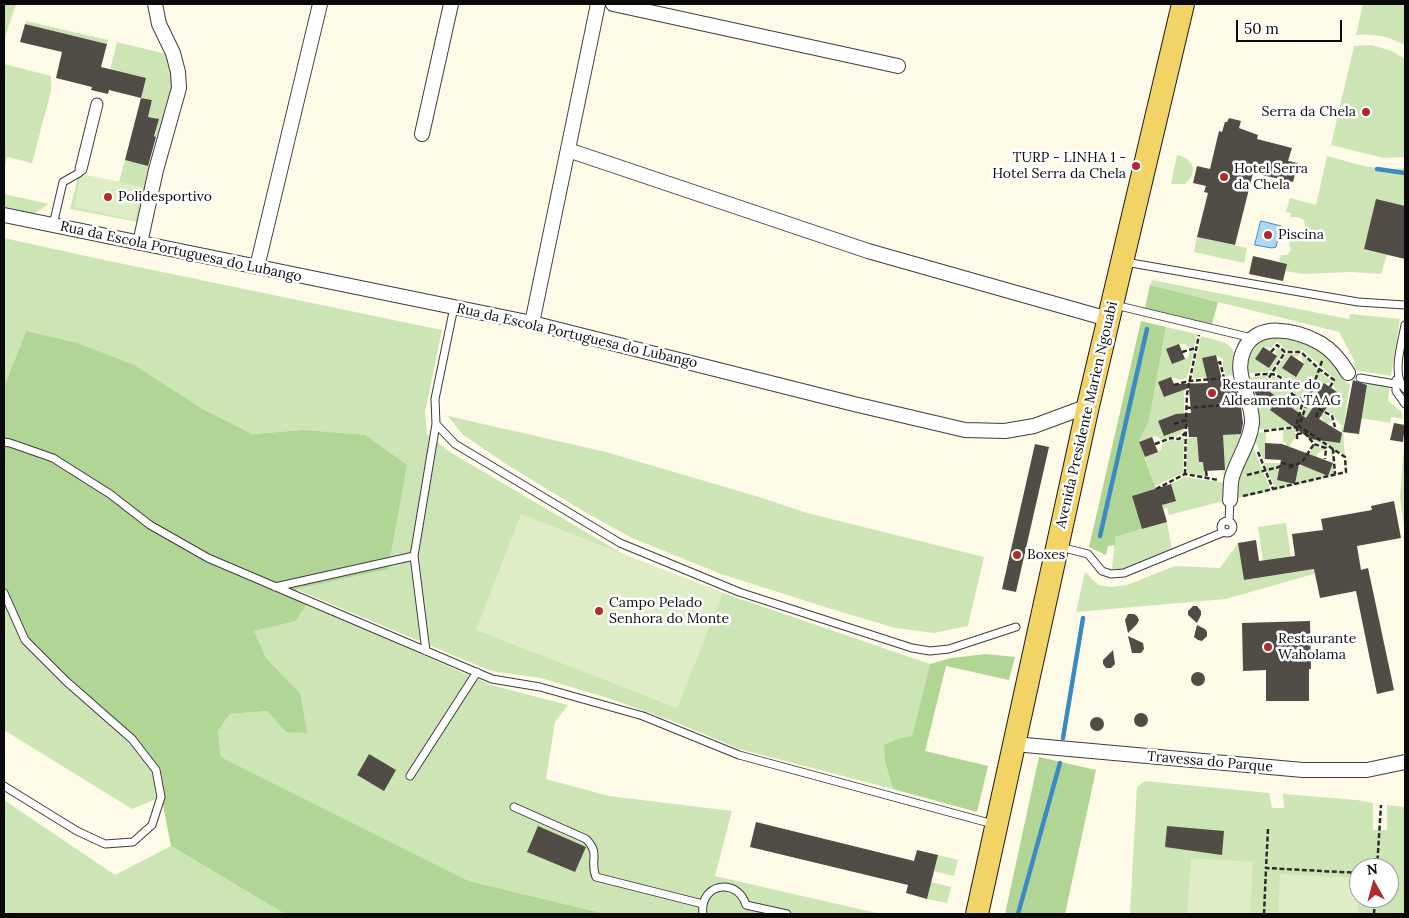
<!DOCTYPE html>
<style>
body{margin:0}
#map{position:relative;width:1409px;height:918px;overflow:hidden;background:#fefae8;font-family:Lora,serif}
canvas{display:block}
.frame{position:absolute;inset:0;border:5px solid #0a0a0a;pointer-events:none}
.north{position:absolute;left:1349px;top:858px;width:50px;height:50px;box-sizing:border-box;background:#fff;border:1px solid #9d9d9d;border-radius:50%;rotate:353deg;font-size:14px;font-weight:700;line-height:20px;text-align:center;color:#0a0a0a}
.north::after{content:'';display:block;margin:auto;width:18px;height:22px;background:#b12b2e;clip-path:polygon(50% 0,100% 100%,50% 72%,0 100%)}
.scale{position:absolute;left:1236px;top:20px;width:106px;height:22px;box-sizing:border-box;border:2px solid #0a0a0a;border-top:0;padding-left:6px;font-size:15px;line-height:18px;white-space:nowrap;color:#0a0a0a;-webkit-text-stroke:4px #fff;paint-order:stroke}
</style>
<div id="map">
<canvas width="1409" height="918"></canvas>
<div class="frame"></div>
<div class="north">N</div>
<div class="scale">50 m</div>
</div>
<script>
const ctx = document.querySelector('canvas').getContext('2d');
ctx.lineJoin = 'round';
function fill(path, color) { ctx.fillStyle = color; ctx.fill(path, 'evenodd'); }
function stroke(path, color, width, dash) { ctx.strokeStyle = color; ctx.lineWidth = width; ctx.lineCap = dash ? 'butt' : 'round'; ctx.setLineDash(dash || []); ctx.stroke(path); }
function label(font, color, halo, rows, align = 'center') {
  ctx.font = font + ' Lora,serif'; ctx.lineWidth = 5; ctx.setLineDash([]); ctx.textBaseline = 'middle'; ctx.strokeStyle = halo; ctx.fillStyle = color; for (const [text, x, y, turn = 0] of rows) {
    ctx.save(); ctx.translate(x, y); ctx.rotate((+turn || 0) * Math.PI / 180); ctx.textAlign = isNaN(turn) ? turn : align; if (halo) ctx.strokeText(text, 0, 0); ctx.fillText(text, 0, 0); ctx.restore();
  }
}
const green = new Path2D(`
 M 4,4 L 16,4 L 4,40 Z
 M 1363,4 L 1405,4 L 1405,45 C 1389,37 1374,33 1356,35 Z
 M 26,21 L 108,40 L 107,44 L 25,24 Z
 M 117,42 L 166,54 L 173,87 L 138,222 L 70,209 L 79,173 L 81,174 L 142,187 L 119,182 L 125,160 L 151,166 L 158,137 L 154,136 L 158,119 L 148,117 L 152,100 L 141,98 L 110,70 Z
 M 1371,45 L 1392,51 L 1405,59 L 1405,157 L 1384,158 L 1331,145 L 1354,46 Z
 M 4,64 L 51,76 L 51,91 L 32,163 L 7,157 L 4,169 Z
 M 1177,155 C 1194,159 1199,171 1185,184 L 1171,184 Z
 M 1327,156 C 1354,163 1378,172 1405,168 L 1405,259 L 1387,255 L 1381,274 L 1351,272 L 1304,274 L 1285,271 L 1286,264 L 1279,262 L 1281,255 L 1287,255 L 1291,250 L 1289,244 L 1291,238 L 1301,238 L 1306,231 L 1304,220 L 1298,217 L 1290,217 L 1291,213 L 1286,212 L 1290,198 L 1316,205 Z
 M 4,194 L 49,204 L 33,214 L 4,207 Z
 M 1197,237 L 1247,248 L 1244,263 L 1194,252 Z
 M 4,238 L 90,257 L 442,330 L 425,412 L 427,434 L 450,452 L 623,554 L 723,593 L 930,664 L 912,736 L 900,738 L 885,762 L 893,789 L 739,749 L 680,724 L 608,698 L 541,678 L 491,671 L 295,589 L 302,430 L 252,434 L 201,408 L 26,331 L 4,387 Z
 M 1152,280 L 1349,319 L 1350,314 L 1400,319 L 1391,376 L 1354,370 L 1355,362 L 1339,332 L 1150,285 Z
 M 1166,327 L 1197,334 L 1194,347 L 1189,348 L 1185,344 L 1179,344 L 1185,359 L 1188,358 L 1190,352 L 1194,351 L 1187,378 L 1180,380 L 1176,378 L 1171,378 L 1177,392 L 1186,384 L 1184,395 L 1184,430 L 1177,437 L 1171,436 L 1162,440 L 1156,436 L 1139,442 L 1149,421 Z
 M 1201,336 C 1231,345 1236,340 1235,375 L 1226,376 L 1223,368 L 1223,359 L 1216,355 L 1202,358 L 1206,374 L 1220,370 L 1221,377 L 1192,378 Z
 M 1275,336 C 1294,339 1317,344 1331,358 C 1337,365 1342,374 1346,382 L 1350,384 L 1343,430 L 1345,456 L 1298,424 L 1304,404 L 1317,411 L 1310,413 L 1323,421 L 1320,412 L 1329,417 L 1332,421 L 1326,426 L 1324,441 L 1340,443 L 1342,426 L 1336,420 L 1334,415 L 1294,393 L 1287,379 L 1275,372 L 1286,354 L 1299,354 L 1298,356 L 1292,356 L 1304,364 L 1301,357 L 1303,355 L 1318,371 L 1332,381 L 1331,383 L 1324,383 L 1337,391 L 1333,385 L 1335,379 L 1305,352 L 1302,350 L 1286,350 L 1277,341 L 1271,348 L 1264,347 L 1276,355 L 1275,351 L 1278,347 L 1283,352 L 1271,371 L 1245,374 C 1247,355 1254,338 1275,336 Z
 M 1268,375 L 1266,379 L 1259,380 L 1272,389 L 1269,382 L 1273,376 L 1284,382 L 1290,393 L 1287,398 L 1279,399 L 1292,408 L 1290,401 L 1292,397 L 1301,402 L 1295,426 L 1255,430 L 1246,378 Z
 M 1368,382 L 1390,386 L 1388,401 L 1401,411 L 1403,419 L 1391,417 L 1390,423 L 1361,418 Z
 M 448,416 L 606,452 L 759,497 L 807,513 L 984,557 L 968,626 L 934,633 L 895,628 L 825,607 L 721,574 L 632,538 L 583,511 L 506,464 L 462,434 Z
 M 1299,427 L 1333,449 L 1334,475 L 1276,490 L 1264,463 L 1282,463 L 1278,480 L 1295,483 L 1298,467 L 1303,464 L 1314,446 L 1325,449 L 1318,453 L 1311,469 L 1328,476 L 1333,463 L 1329,447 L 1314,441 L 1303,431 L 1298,431 Z
 M 1295,428 L 1295,438 L 1286,451 L 1286,443 L 1283,442 L 1283,430 Z
 M 1266,432 L 1265,459 L 1263,459 L 1254,438 L 1255,433 Z
 M 1405,432 L 1405,536 L 1400,497 Z
 M 1245,433 L 1226,479 L 1224,479 L 1223,470 L 1225,469 L 1224,455 L 1199,457 L 1203,462 L 1205,476 L 1187,473 L 1187,438 Z
 M 1184,438 L 1183,473 L 1155,486 L 1145,457 L 1161,450 L 1163,443 L 1171,440 L 1180,441 Z
 M 1252,444 L 1271,491 L 1235,499 L 1236,483 Z
 M 1185,477 L 1226,483 L 1227,500 L 1169,515 L 1167,508 L 1163,509 L 1162,505 L 1171,484 Z
 M 1167,522 L 1172,549 L 1126,569 L 1112,569 L 1115,537 Z
 M 1286,523 L 1291,557 L 1263,561 L 1258,527 Z
 M 1238,543 L 1244,580 L 1316,569 L 1317,573 L 1226,599 L 1076,612 L 1085,572 L 1098,585 L 1110,587 L 1127,585 L 1175,566 L 1220,568 Z
 M 4,593 L 132,739 L 156,770 L 161,797 L 132,809 L 4,730 Z
 M 307,604 L 491,685 L 568,705 L 555,722 L 546,779 L 609,796 L 732,811 L 715,876 L 881,914 L 606,914 L 469,881 L 221,757 L 218,731 L 230,714 L 267,711 L 286,732 L 300,693 L 266,658 L 253,631 L 296,621 Z
 M 1145,781 L 1269,793 L 1272,808 L 1284,808 L 1283,794 L 1357,800 L 1373,803 L 1373,830 L 1387,830 L 1387,805 L 1405,807 L 1405,914 L 1130,914 L 1137,787 ZM 1359,868 L 1389,868 L 1389,898 L 1359,898 Z
 M 4,800 L 115,875 L 171,846 L 285,914 L 4,914 Z
 M 938,855 L 958,860 L 954,876 L 934,871 Z
 M 931,882 L 951,887 L 947,903 L 927,899 Z`);
const forest = new Path2D(`
 M 1150,285 L 1218,302 L 1212,324 L 1145,308 Z
 M 1141,321 L 1166,327 L 1149,421 L 1139,442 L 1156,489 L 1132,496 L 1142,529 L 1115,537 L 1115,545 L 1108,546 L 1106,555 L 1089,547 Z
 M 26,331 L 77,343 L 134,365 L 201,408 L 252,434 L 302,430 L 365,435 L 407,465 L 388,569 L 296,589 L 307,604 L 296,621 L 254,631 L 266,658 L 300,693 L 307,733 L 286,732 L 267,711 L 230,714 L 218,731 L 221,757 L 469,881 L 606,914 L 285,914 L 171,846 L 156,769 L 132,739 L 25,640 L 4,593 L 4,387 Z
 M 986,654 L 1015,657 L 1009,680 L 946,666 L 925,751 L 988,766 L 977,812 L 893,789 L 885,762 L 884,745 L 900,738 L 912,736 L 930,664 L 951,658 Z
 M 1039,757 L 1096,770 L 1065,914 L 1005,914 Z`);
const pitch = new Path2D(`
 M 81,174 L 142,187 L 135,220 L 74,207 Z
 M 521,514 L 723,593 L 677,708 L 476,630 Z
 M 1191,858 L 1253,862 L 1250,914 L 1187,914 Z
 M 1280,874 L 1359,878 L 1358,914 L 1278,914 Z`);
const water = new Path2D(`
 M 1261,221 L 1281,226 L 1276,247 L 1272,248 L 1255,245 Z`);
const stream = new Path2D(`
 M 1377,169 L 1405,173
 M 1100,536 L 1147,329
 M 1063,738 L 1083,618
 M 1018,914 L 1060,763`);
const building = new Path2D(`
 M 25,24 L 107,44 L 101,67 L 146,78 L 141,98 L 109,90 L 108,94 L 91,90 L 92,87 L 56,78 L 62,52 L 20,42 Z
 M 141,98 L 152,100 L 148,117 L 159,119 L 154,136 L 156,137 L 148,166 L 125,160 Z
 M 1229,118 L 1241,121 L 1239,128 L 1258,135 L 1257,139 L 1292,148 L 1288,161 L 1298,163 L 1293,182 L 1253,173 L 1235,245 L 1197,237 L 1208,193 L 1204,192 L 1206,186 L 1193,183 L 1197,166 L 1210,169 L 1219,131 L 1222,132 L 1225,122 L 1227,122 Z
 M 1376,199 L 1405,206 L 1405,259 L 1364,249 Z
 M 1253,256 L 1287,264 L 1283,281 L 1249,274 Z
 M 1179,344 L 1185,359 L 1172,364 L 1166,349 Z
 M 1263,347 L 1277,356 L 1269,368 L 1255,359 Z
 M 1216,355 L 1222,380 L 1233,380 L 1241,407 L 1243,423 L 1241,434 L 1223,435 L 1225,470 L 1204,471 L 1203,462 L 1199,462 L 1197,437 L 1189,437 L 1188,427 L 1164,436 L 1158,421 L 1176,414 L 1191,413 L 1189,388 L 1164,397 L 1158,382 L 1171,377 L 1174,384 L 1208,383 L 1202,358 Z
 M 1291,355 L 1304,364 L 1296,377 L 1282,368 Z
 M 1258,380 L 1272,389 L 1270,392 L 1306,418 L 1319,398 L 1316,395 L 1324,383 L 1337,392 L 1319,419 L 1342,433 L 1340,443 L 1310,439 L 1270,410 L 1273,406 L 1256,395 L 1253,387 Z
 M 1353,380 L 1367,385 L 1359,434 L 1343,432 Z
 M 1394,423 L 1405,425 L 1403,442 L 1390,440 Z
 M 1152,437 L 1158,452 L 1145,457 L 1139,442 Z
 M 1265,443 L 1282,444 L 1333,463 L 1328,476 L 1299,464 L 1295,484 L 1277,480 L 1281,460 L 1265,459 Z
 M 1035,444 L 1049,447 L 1016,592 L 1002,589 Z
 M 1171,484 L 1176,501 L 1162,505 L 1167,522 L 1142,529 L 1132,496 Z
 M 1394,501 L 1401,538 L 1357,546 L 1361,570 L 1368,568 L 1394,690 L 1377,694 L 1356,591 L 1320,598 L 1314,569 L 1244,580 L 1238,543 L 1256,540 L 1259,561 L 1295,556 L 1292,534 L 1323,530 L 1321,519 L 1372,510 L 1371,506 Z
 M 1193,606 L 1197,606 L 1201,611 L 1201,615 L 1197,623 L 1188,615 L 1188,611 Z
 M 1128,614 L 1134,614 L 1137,616 L 1139,620 L 1137,624 L 1128,633 L 1125,620 Z
 M 1310,621 L 1311,669 L 1309,669 L 1309,701 L 1266,701 L 1266,670 L 1243,671 L 1242,623 Z
 M 1197,625 L 1205,629 L 1207,632 L 1207,636 L 1202,641 L 1198,640 L 1194,637 Z
 M 1128,636 L 1143,643 L 1144,649 L 1141,653 L 1132,653 Z
 M 1113,650 L 1115,664 L 1111,668 L 1106,668 L 1103,664 L 1103,660 Z
 M1191 679a7 7 0 1 1 14 0a7 7 0 1 1-14 0Z
 M1134 720a7 7 0 1 1 14 0a7 7 0 1 1-14 0Z
 M1090 724a7 7 0 1 1 14 0a7 7 0 1 1-14 0Z
 M 369,754 L 396,770 L 384,791 L 357,775 Z
 M 756,822 L 914,861 L 917,850 L 938,855 L 927,899 L 906,893 L 908,885 L 750,847 Z
 M 538,826 L 586,847 L 575,872 L 527,852 Z
 M 1167,826 L 1224,831 L 1222,855 L 1165,847 Z`);
const path = new Path2D(`
 M 1182,352 L 1196,348
 M 1271,352 L 1277,345 L 1285,352 L 1301,352 L 1319,369 L 1334,380 L 1330,387
 M 1322,361 L 1299,426 L 1333,449
 M 1218,363 L 1220,362 L 1224,378
 M 1255,375 C 1277,372 1282,374 1292,394 L 1286,404
 M 1265,384 L 1285,352
 M 1174,385 L 1189,381 L 1227,378
 M 1292,394 L 1332,416 L 1335,427
 M 1186,408 L 1226,405
 M 1316,417 L 1319,409
 M 1174,424 L 1186,420 L 1187,394 L 1199,335
 M 1264,431 L 1297,427
 M 1297,434 L 1305,433 L 1314,444 L 1326,448 L 1325,459
 M 1297,439 L 1297,423 L 1303,401
 M 1155,444 L 1171,438 L 1179,439 L 1185,433
 M 1258,452 L 1273,489
 M 1289,468 L 1302,462 L 1314,444
 M 1206,471 L 1207,478
 M 1185,474 L 1186,420
 M 1247,475 L 1279,467 L 1282,463 L 1295,466
 M 1156,489 L 1185,474 L 1218,480
 M 1243,496 L 1346,472 L 1345,457 L 1333,449 L 1335,474
 M 1268,829 L 1266,868 L 1359,873
 M 1377,868 L 1381,805
 M 1264,914 L 1266,868
 M 1374,914 L 1375,898`);
const service = new Path2D(`
 M 53,225 L 63,182 L 79,173 L 81,169
 M 1125,262 L 1358,302 L 1405,305
 M 1115,305 L 1252,338
 M 1405,325 C 1402,342 1391,376 1405,389
 M 1360,378 L 1395,384
 M 1396,380 L 1396,391 L 1405,404
 M 436,424 L 455,444 L 620,543 L 739,592 L 912,648 L 930,651 L 949,649 L 1016,627
 M 4,442 L 10,443 L 53,458 L 110,494 L 150,525 L 208,558 L 492,679 L 540,687 L 643,716 L 739,755 L 993,824
 M1221 527a6 6 0 1 1 12 0a6 6 0 1 1-12 0Z
 M 1229,522 L 1230,500
 M 1060,547 L 1088,554 L 1102,571 L 1111,574 L 1124,573 L 1224,532
 M 414,556 L 436,424 L 435,399 L 454,307
 M 275,587 L 414,556 L 426,651
 M 4,593 L 25,640 L 67,682 L 132,739 L 156,770 L 161,797 L 152,825 L 133,842 L 105,844 L 77,831 L 4,786
 M 410,776 L 477,672
 M 514,807 L 586,839 C 601,854 589,861 596,877 L 703,904
 M 703,914 C 699,884 737,876 746,905 L 787,914`);
const pedestrian = new Path2D(`
 M 81,169 L 97,104`);
const minor = new Path2D(`
 M 613,4 L 898,66
 M 422,134 L 451,4
 M 568,150 L 868,251 L 1108,319
 M 4,215 L 532,323 L 854,404 L 965,430 L 1005,431 L 1034,426 L 1088,406
 M 140,243 L 156,170 L 179,88 L 178,72 L 173,53 L 159,24 L 155,4
 M 257,267 L 320,4
 M 532,323 L 598,4
 M 1230,500 C 1231,492 1230,484 1232,477 C 1238,458 1250,442 1252,423 C 1253,399 1233,376 1243,352 C 1255,320 1297,330 1320,343 C 1332,350 1341,361 1348,373
 M 1014,744 L 1303,770 L 1367,770 L 1405,762`);
const primary = new Path2D(`
 M 977,914 L 1088,406 L 1183,4`);
const markers = [
 [1366,112,5,"#b12b2e"],
 [1136,166,5,"#b12b2e"],
 [1224,177,5,"#b12b2e"],
 [108,197,5,"#b12b2e"],
 [1268,235,5,"#b12b2e"],
 [1212,393,5,"#b12b2e"],
 [1017,555,5,"#b12b2e"],
 [599,611,5,"#b12b2e"],
 [1268,647,5,"#b12b2e"]
];
const poiNames = [
 ["Serra da Chela",1356,112,"right"],
 ["TURP - LINHA 1 -",1126,158,"right"],
 ["Hotel Serra da Chela",1126,174,"right"],
 ["Hotel Serra",1234,169],
 ["da Chela",1234,185],
 ["Polidesportivo",118,197],
 ["Piscina",1278,235],
 ["Restaurante do",1222,385],
 ["Aldeamento TAAG",1222,401],
 ["Boxes",1027,555],
 ["Campo Pelado",609,603],
 ["Senhora do Monte",609,619],
 ["Restaurante",1278,639],
 ["Waholama",1278,655]
];
const streetNames = [
 ["Rua da Escola Portuguesa do Lubango",181,252,12],
 ["Rua da Escola Portuguesa do Lubango",577,336,13],
 ["Avenida Presidente Marien Ngouabi",1087,415,-77],
 ["Travessa do Parque",1210,762,5]
];
fill(green, '#cde5b5');
fill(forest, '#b0d595');
fill(pitch, '#deedc6');
fill(water, '#b0d7f2');
stroke(water, '#3c8ac4', 1);
stroke(stream, '#3c8ac4', 4.5);
fill(building, '#524c47');
stroke(service, '#3d3d3d', 9);
stroke(pedestrian, '#3d3d3d', 13);
stroke(minor, '#3d3d3d', 16);
stroke(primary, '#1b1b1b', 24);
stroke(path, '#2c2c2c', 2.5, [5, 2.5]);
stroke(service, '#fff', 7);
stroke(pedestrian, '#fff', 11);
stroke(minor, '#fff', 14);
stroke(primary, '#f1d366', 22);
for (const [x, y, r, color] of markers) { const dot = new Path2D(); dot.arc(x, y, r, 0, 2 * Math.PI); ctx.fillStyle = color; ctx.fill(dot); stroke(dot, '#fff', 2); }
label('14px', '#0a0a0a', '#fff', poiNames, 'left');
label('14px', '#0a0a0a', '#fff', streetNames);
</script>
